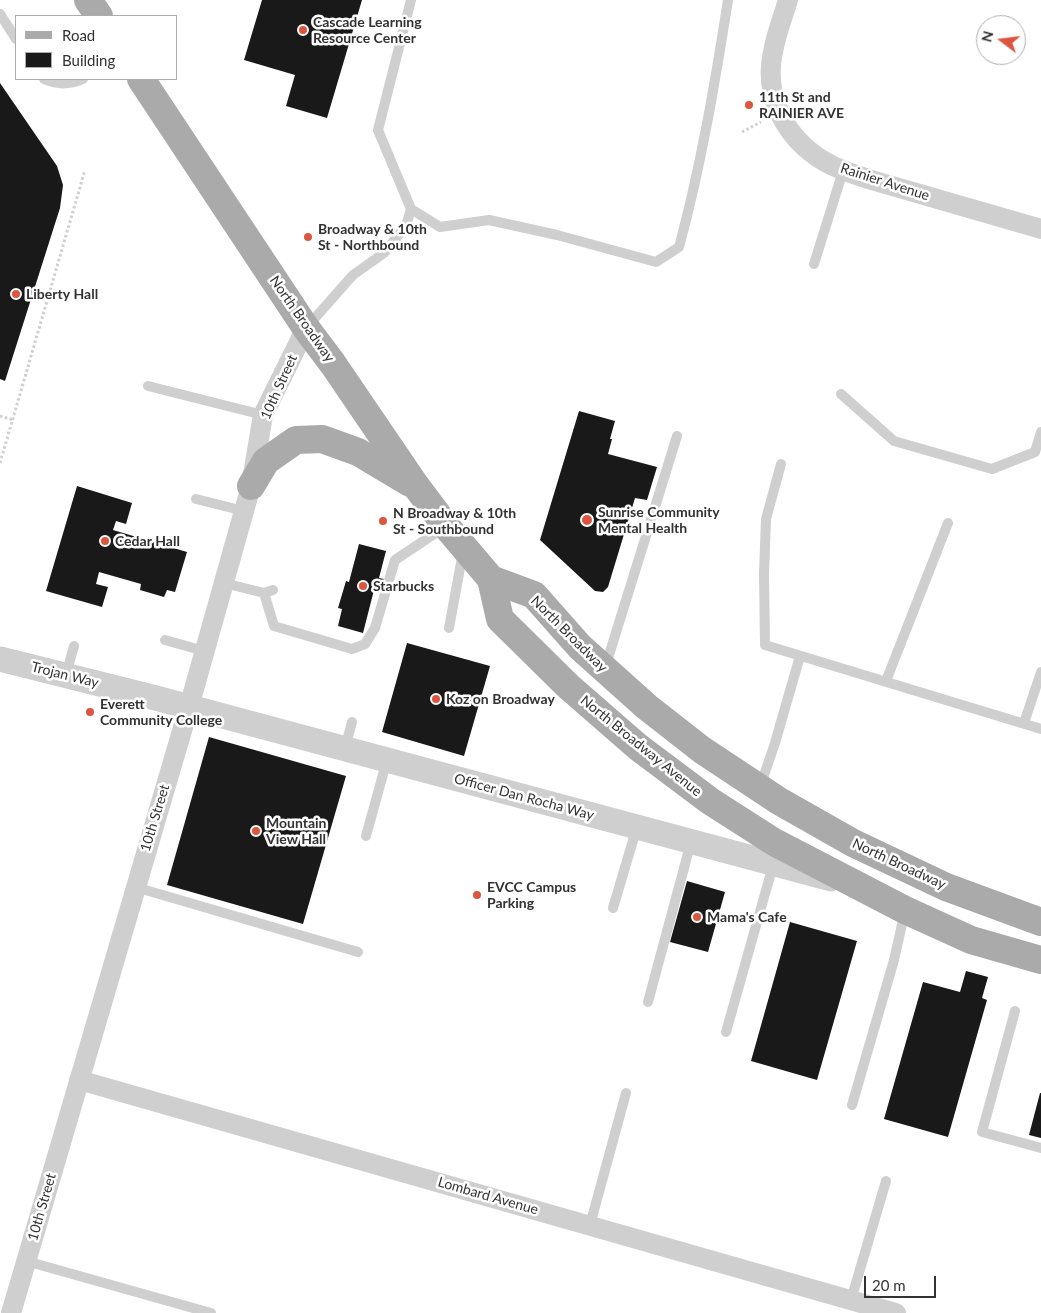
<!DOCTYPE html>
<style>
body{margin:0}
#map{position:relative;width:1041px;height:1313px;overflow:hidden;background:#fff;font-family:Lato,sans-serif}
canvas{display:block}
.legend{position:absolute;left:15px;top:15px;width:162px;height:65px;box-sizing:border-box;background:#fff;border:1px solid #adadad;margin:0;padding:6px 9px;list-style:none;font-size:15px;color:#323232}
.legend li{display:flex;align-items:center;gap:10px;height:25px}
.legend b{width:25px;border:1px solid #adadad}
.north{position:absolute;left:976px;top:15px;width:50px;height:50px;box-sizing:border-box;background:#fff;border:1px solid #adadad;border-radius:50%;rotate:285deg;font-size:14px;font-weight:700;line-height:20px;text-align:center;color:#323232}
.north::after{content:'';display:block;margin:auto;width:18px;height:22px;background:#dc5540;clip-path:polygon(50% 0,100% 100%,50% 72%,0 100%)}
.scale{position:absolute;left:864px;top:1276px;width:72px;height:22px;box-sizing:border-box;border:2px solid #323232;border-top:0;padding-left:6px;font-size:15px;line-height:18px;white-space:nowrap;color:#323232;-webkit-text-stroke:4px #fff;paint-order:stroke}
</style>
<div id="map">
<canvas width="1041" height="1313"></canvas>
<ul class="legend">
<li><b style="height:6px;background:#aaa"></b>Road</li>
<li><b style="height:14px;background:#191919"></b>Building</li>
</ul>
<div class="north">N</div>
<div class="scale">20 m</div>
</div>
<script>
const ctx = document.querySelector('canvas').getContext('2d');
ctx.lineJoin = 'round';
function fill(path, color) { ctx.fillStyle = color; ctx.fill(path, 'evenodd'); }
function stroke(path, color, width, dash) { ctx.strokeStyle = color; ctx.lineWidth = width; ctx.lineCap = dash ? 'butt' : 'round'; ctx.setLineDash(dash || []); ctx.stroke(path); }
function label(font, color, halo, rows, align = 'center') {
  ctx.font = font + ' Lato,sans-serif'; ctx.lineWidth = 5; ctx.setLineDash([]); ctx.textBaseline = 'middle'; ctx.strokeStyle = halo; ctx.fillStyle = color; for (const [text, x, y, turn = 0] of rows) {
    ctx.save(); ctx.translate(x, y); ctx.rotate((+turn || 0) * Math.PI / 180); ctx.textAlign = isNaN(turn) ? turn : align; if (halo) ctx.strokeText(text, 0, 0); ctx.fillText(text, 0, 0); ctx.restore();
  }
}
const building = new Path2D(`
 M 262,0 L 362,0 L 327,118 L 286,106 L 295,75 L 244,60 Z
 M 0,83 L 57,166 L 63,185 L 60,208 L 5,381 L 0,379 Z
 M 579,411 L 615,421 L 610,439 L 612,439 L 608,454 L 657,467 L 647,500 L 635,498 L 608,587 L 603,592 L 595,591 L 540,540 Z
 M 77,486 L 132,503 L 126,524 L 116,521 L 113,530 L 187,552 L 175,592 L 167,590 L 164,597 L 140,590 L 141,584 L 99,572 L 96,584 L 108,587 L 102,607 L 46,591 Z
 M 359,544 L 386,551 L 379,578 L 384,579 L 381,591 L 374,590 L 363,633 L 338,626 L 342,609 L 338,608 L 346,581 L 349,582 Z
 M 407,643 L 490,666 L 464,756 L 382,732 Z
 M 209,737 L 346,776 L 303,924 L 167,885 Z
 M 687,881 L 725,892 L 708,952 L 670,942 Z
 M 790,922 L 857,941 L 817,1080 L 751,1061 Z
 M 966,971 L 988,977 L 982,998 L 987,1000 L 948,1137 L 884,1119 L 923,982 L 960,992 Z
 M 1040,1093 L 1041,1093 L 1041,1138 L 1029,1135 Z`);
const path = new Path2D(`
 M 742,132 L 761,122
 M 0,416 L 13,420
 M 0,463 L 85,170`);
const service = new Path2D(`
 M 0,14 L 16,39
 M 44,79 C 58,85 69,85 83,79
 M 411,209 L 440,227 L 489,220 L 557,235 L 656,262 L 679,247 C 701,166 715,83 728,0
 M 814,264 L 843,171
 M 307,327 L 353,275 L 384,253 L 406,226 L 411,209 L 378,130 L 411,0
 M 148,386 L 263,415
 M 841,394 L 894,441 L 992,469 L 1035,452 L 1041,432
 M 781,464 L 766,519 L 764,574 L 765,645 L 1041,729
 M 196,499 L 244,511
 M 224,583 L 264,593 L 273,590
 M 264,593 L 274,626 L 352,649 L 365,644 L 375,628 L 395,560 L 446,526
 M 449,628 L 463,552
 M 165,640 L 204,651
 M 605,668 L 677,436
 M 66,675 L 74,646
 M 886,681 L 948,523
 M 1024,723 L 1041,672
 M 345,748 L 352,722
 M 760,787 L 775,743 L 800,656
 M 366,836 L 387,760
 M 135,887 L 358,952
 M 613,908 L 637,827
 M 648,1002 L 691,842
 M 1015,1011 L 982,1132 L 1041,1148
 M 726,1032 L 774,862
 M 852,1105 L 894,960 L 905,911
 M 590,1225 L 626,1093
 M 26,1261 L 211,1313
 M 851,1300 L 886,1181`);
const minor = new Path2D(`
 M 788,0 C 783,17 776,34 773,52 C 764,92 782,132 816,156 C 831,167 850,173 868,179 L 1041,229
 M 79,1080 L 896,1313
 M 11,1313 L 189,707 L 251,486 L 263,415 L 306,328`);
const tertiary = new Path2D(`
 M 0,659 L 152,697 L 831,879`);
const primary = new Path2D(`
 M 88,0 L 99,16
 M 141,79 L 306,328 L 333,364 L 416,486 L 446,526 L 491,579 L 534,595 L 580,647 L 647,707 L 702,750 L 779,801 L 853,843 L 946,887 L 1041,922
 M 251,486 L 266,461 L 296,440 L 322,439 L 358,452 L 410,483
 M 491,579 L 500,619 L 568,686 L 638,747 L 710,801 L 774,842 L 905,910 L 971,940 L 1041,960`);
const markers = [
 [303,30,5,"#dc5540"],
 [749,105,5,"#dc5540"],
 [308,237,5,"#dc5540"],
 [16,294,5,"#dc5540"],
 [587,520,6,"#dc5540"],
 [383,521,5,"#dc5540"],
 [105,541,5,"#dc5540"],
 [363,586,5,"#dc5540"],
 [436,699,5,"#dc5540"],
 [90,712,5,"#dc5540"],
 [256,831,5,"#dc5540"],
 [477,895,5,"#dc5540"],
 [697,917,5,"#dc5540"]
];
const poiNames = [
 ["Cascade Learning",313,22],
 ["Resource Center",313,38],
 ["11th St and",759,97],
 ["RAINIER AVE",759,113],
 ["Broadway & 10th",318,229],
 ["St - Northbound",318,245],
 ["Liberty Hall",26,294],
 ["Sunrise Community",598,512],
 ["Mental Health",598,528],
 ["N Broadway & 10th",393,513],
 ["St - Southbound",393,529],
 ["Cedar Hall",115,541],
 ["Starbucks",373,586],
 ["Koz on Broadway",446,699],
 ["Everett",100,704],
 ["Community College",100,720],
 ["Mountain",266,823],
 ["View Hall",266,839],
 ["EVCC Campus",487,887],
 ["Parking",487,903],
 ["Mama's Cafe",707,917]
];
const streetNames = [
 ["Rainier Avenue",885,182,18],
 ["North Broadway",302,319,55],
 ["10th Street",279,387,-66],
 ["North Broadway",569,634,45],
 ["Trojan Way",65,675,14],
 ["North Broadway Avenue",641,746,39],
 ["Officer Dan Rocha Way",524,797,15],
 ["10th Street",155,818,-73],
 ["North Broadway",899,864,25],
 ["Lombard Avenue",488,1196,16],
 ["10th Street",42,1207,-74]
];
fill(building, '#191919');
stroke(path, '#cfcfcf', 3, [2.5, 2.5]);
stroke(service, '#cfcfcf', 10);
stroke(minor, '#cfcfcf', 20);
stroke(tertiary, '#cfcfcf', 25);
stroke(primary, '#aaa', 28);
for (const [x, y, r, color] of markers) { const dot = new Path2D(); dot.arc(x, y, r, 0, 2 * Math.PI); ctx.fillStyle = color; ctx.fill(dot); stroke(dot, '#fff', 2); }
label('bold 14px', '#323232', '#fff', poiNames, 'left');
label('14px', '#323232', '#fff', streetNames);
</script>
